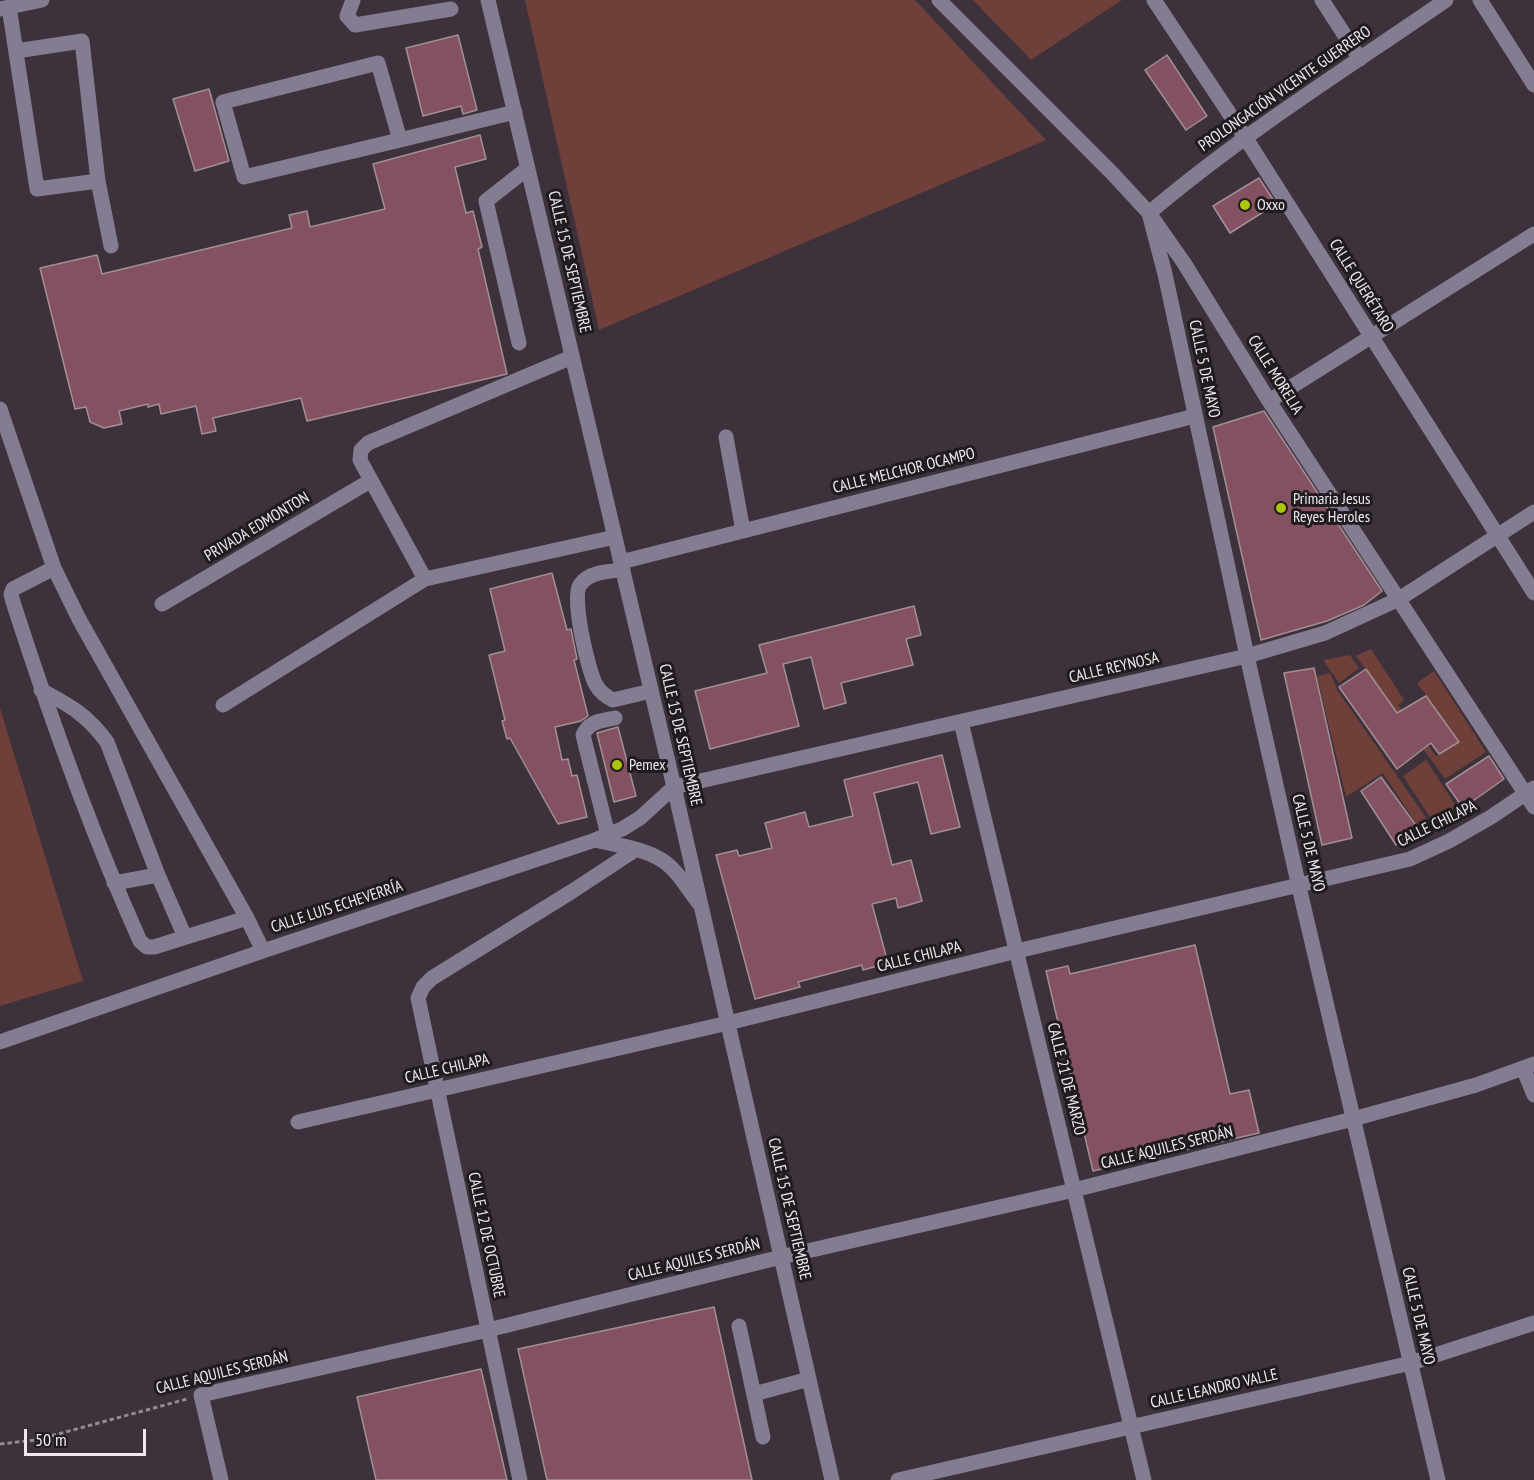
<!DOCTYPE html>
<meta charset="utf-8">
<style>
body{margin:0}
#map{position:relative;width:1534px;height:1480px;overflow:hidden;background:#3d313b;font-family:"PT Sans Narrow",sans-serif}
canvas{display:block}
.scale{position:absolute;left:24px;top:1429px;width:122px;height:27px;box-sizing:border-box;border:3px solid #efe8ee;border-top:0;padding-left:8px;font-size:18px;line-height:21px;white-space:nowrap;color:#efe8ee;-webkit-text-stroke:4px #201b1f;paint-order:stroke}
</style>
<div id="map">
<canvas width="1534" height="1480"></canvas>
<div class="scale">50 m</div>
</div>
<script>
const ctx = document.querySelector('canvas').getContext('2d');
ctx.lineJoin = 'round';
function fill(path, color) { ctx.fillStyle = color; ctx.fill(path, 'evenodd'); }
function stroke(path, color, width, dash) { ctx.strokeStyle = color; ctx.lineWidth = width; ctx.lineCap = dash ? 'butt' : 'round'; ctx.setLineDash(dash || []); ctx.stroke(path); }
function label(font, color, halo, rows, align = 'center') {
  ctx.font = font + ' "PT Sans Narrow",sans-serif'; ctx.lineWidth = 6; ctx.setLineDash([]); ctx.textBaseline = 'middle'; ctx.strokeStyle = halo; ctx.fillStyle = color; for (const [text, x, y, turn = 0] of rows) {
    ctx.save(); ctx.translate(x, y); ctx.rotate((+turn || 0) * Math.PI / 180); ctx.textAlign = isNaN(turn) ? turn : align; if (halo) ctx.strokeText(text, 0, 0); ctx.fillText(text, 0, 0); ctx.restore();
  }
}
const green = new Path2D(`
 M 525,0 L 915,0 L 1046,140 L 599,330 Z
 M 973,0 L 1122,0 L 1031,60 Z
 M 1371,649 L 1404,700 L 1398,705 L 1436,756 L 1459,741 L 1417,683 L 1434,671 L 1486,752 L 1445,779 L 1356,656 Z
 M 1350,655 L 1359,668 L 1339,683 L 1323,660 Z
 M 1330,673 L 1338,691 L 1429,822 L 1419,828 L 1383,773 L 1346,797 L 1317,676 Z
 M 0,708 L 83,981 L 0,1006 Z
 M 1426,760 L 1456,806 L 1433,822 L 1403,776 Z`);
const building = new Path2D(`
 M 458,35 L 477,110 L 463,114 L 461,106 L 423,116 L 406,48 Z
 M 1167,55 L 1207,116 L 1186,130 L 1145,70 Z
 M 209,89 L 229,161 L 195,171 L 173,99 Z
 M 480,135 L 486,159 L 455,167 L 466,213 L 473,211 L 482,247 L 478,249 L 507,374 L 307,421 L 301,398 L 213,418 L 216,431 L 202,434 L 196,406 L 161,414 L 159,404 L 148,407 L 148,404 L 119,411 L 122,424 L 104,428 L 90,422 L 86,407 L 75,409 L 40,268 L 97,255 L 102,274 L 292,228 L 289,215 L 307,211 L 310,227 L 385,209 L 373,164 Z
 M 1259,178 L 1276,204 L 1230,233 L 1213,206 Z
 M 1264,411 L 1382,591 L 1364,605 L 1327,621 L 1261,640 L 1213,427 Z
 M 552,573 L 567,630 L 571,629 L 577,659 L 574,660 L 588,716 L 581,721 L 555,727 L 562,760 L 568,759 L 572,776 L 577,775 L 587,817 L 558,824 L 510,738 L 507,739 L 502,721 L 505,720 L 489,655 L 505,651 L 490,589 Z
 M 914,606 L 921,635 L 906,639 L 913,665 L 841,683 L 846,703 L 824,709 L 811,657 L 783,664 L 799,726 L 710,749 L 695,691 L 767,673 L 759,645 Z
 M 1314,668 L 1352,838 L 1322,845 L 1284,673 Z
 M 1366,669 L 1397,713 L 1426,696 L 1459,742 L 1439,754 L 1431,743 L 1397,769 L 1339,687 Z
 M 618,727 L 636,796 L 614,802 L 597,733 Z
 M 942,755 L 960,827 L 931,834 L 918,782 L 874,793 L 892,865 L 911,860 L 922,901 L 898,908 L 896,898 L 872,904 L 888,963 L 863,970 L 862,965 L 798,982 L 800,987 L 755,999 L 716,855 L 737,850 L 739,856 L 772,848 L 765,823 L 805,812 L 809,827 L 853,816 L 844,780 Z
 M 1489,756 L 1504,779 L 1463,808 L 1446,784 Z
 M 1381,777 L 1423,835 L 1409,843 L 1396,845 L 1361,791 Z
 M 1195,945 L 1230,1094 L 1249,1090 L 1259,1133 L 1093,1171 L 1046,971 L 1068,966 L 1070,974 Z
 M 714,1307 L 752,1480 L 547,1480 L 518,1349 Z
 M 481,1369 L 507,1480 L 376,1480 L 357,1397 Z`);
const path = new Path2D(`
 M 0,1444 L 36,1440 L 187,1399`);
const minor = new Path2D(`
 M 353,0 L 347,16 L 355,25 L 451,9
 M 488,0 L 674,787 L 832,1480
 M 939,0 L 1112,173 L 1149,213 L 1184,263 L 1269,401 L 1534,807
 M 1154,0 L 1245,137 L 1534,593
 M 1322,0 L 1360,59
 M 1480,0 L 1534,85
 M 9,7 L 37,189 L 98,181
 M 0,9 L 42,0
 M 16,51 L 82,41 L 98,181 L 111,246
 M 400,140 L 378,63 L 223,102 L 244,177 C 334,156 425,134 515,112
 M 519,343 L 486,201 L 528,168
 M 1269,401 L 1534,234
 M 0,409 L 54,568 L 79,619 L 247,918 L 263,951
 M 726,437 L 743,531
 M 621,562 L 1195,416
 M 54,568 L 13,589 L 11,594 L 13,602 C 50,717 90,830 140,941 L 147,947 L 154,947 L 247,918
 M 623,570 C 609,571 588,572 580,585 C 571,597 588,671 596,685 C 600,692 605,696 613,700 L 651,691
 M 425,579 L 360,460 L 361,450 L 368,443 L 572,357
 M 162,604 L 370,481
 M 41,690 C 71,706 87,715 107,742 L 158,875 L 185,937
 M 223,705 L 425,579 L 615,537
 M 961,722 L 1144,1480
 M 608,835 L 583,735 C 589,721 601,721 615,718
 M 595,840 C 616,845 641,848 660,859 C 676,868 687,888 698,902
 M 114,883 L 158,875
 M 0,1042 L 263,951 L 595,840 L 622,829 L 640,818 L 674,787 L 1247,656 L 1325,633 L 1399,599 L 1534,512
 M 1523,1068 L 1534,1095
 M 298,1122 L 728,1023 L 1017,951 L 1410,859 L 1449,841 L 1491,817 L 1534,788
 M 739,1326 L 763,1437
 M 754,1394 L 809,1379
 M 221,1480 L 201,1395 L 488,1330 L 781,1257 L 1074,1190 L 1353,1119 L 1476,1085 L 1534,1064
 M 520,1480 L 418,998 L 423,987 L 432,978 L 571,892 L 635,850
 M 898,1480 L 1411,1363 L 1534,1323
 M 1438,1480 L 1299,887 L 1247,656 L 1165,274 L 1149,213 C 1242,134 1346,69 1446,0`);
const markers = [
 [1245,205,6,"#aec60a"],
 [1281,508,6,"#aec60a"],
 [617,765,6,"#aec60a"]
];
const streetNames = [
 ["PROLONGACIÓN VICENTE GUERRERO",1285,89,-35],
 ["CALLE 15 DE SEPTIEMBRE",569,262,77],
 ["CALLE QUERÉTARO",1361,286,58],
 ["CALLE 5 DE MAYO",1204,369,78],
 ["CALLE MORELIA",1275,375,58],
 ["CALLE MELCHOR OCAMPO",904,471,-14],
 ["PRIVADA EDMONTON",257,527,-31],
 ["CALLE REYNOSA",1114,668,-13],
 ["CALLE 15 DE SEPTIEMBRE",680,735,77],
 ["CALLE CHILAPA",1437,824,-26],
 ["CALLE 5 DE MAYO",1308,843,77],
 ["CALLE LUIS ECHEVERRÍA",337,907,-18],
 ["CALLE CHILAPA",919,957,-14],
 ["CALLE CHILAPA",447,1069,-13],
 ["CALLE 21 DE MARZO",1066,1079,76],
 ["CALLE AQUILES SERDÁN",1167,1148,-14],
 ["CALLE 15 DE SEPTIEMBRE",789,1209,77],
 ["CALLE 12 DE OCTUBRE",486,1235,78],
 ["CALLE AQUILES SERDÁN",694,1260,-14],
 ["CALLE 5 DE MAYO",1418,1316,77],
 ["CALLE AQUILES SERDÁN",222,1373,-14],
 ["CALLE LEANDRO VALLE",1214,1389,-13]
];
const poiNames = [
 ["Oxxo",1257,205],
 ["Primaria Jesus",1293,499],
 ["Reyes Heroles",1293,517],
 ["Pemex",629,765]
];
fill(green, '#6e4039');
fill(building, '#835160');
stroke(building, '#a28f94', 1.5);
stroke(path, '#938a92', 3, [4.5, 3]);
stroke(minor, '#847d91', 15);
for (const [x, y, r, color] of markers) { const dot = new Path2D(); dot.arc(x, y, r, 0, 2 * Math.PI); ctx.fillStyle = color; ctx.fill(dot); stroke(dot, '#201b1f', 2); }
label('16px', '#efe8ee', '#201b1f', streetNames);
label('16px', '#efe8ee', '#201b1f', poiNames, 'left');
</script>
